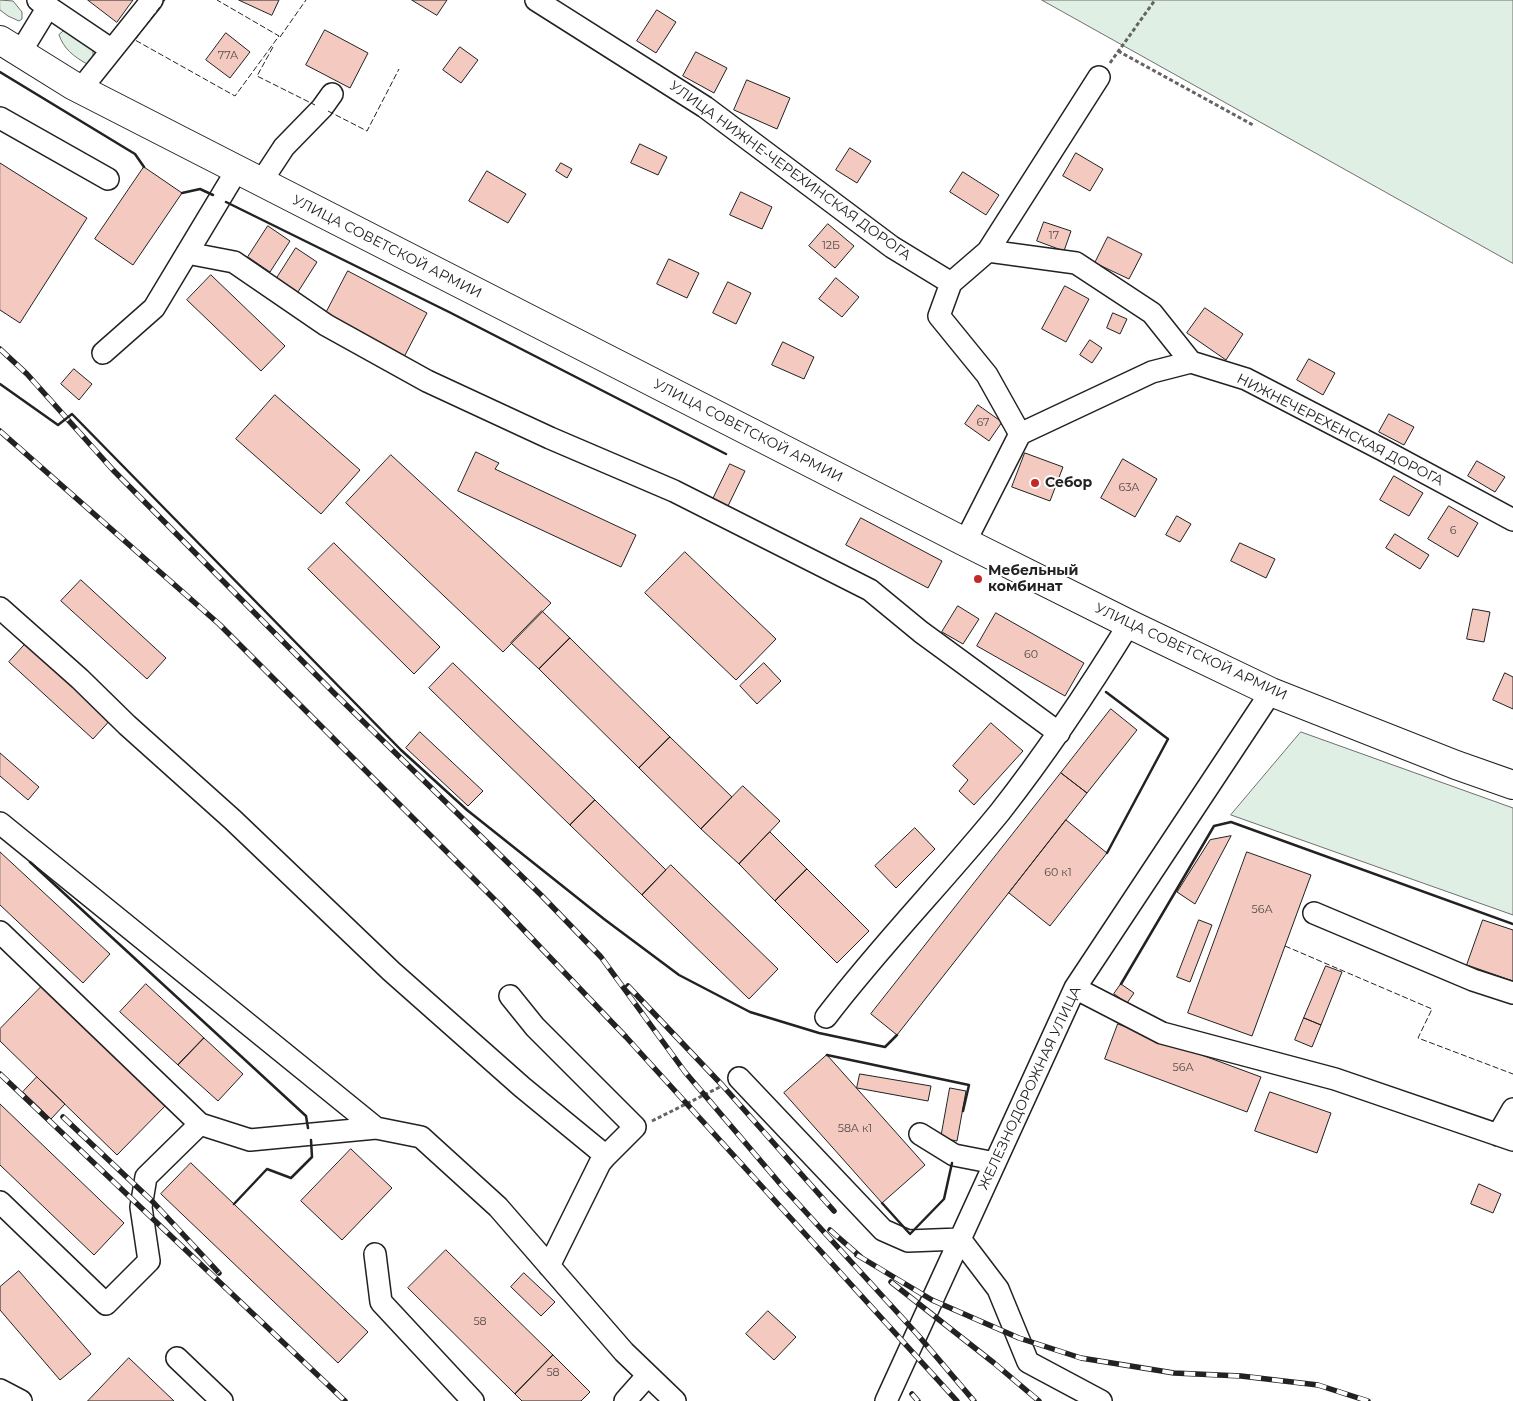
<!DOCTYPE html>
<meta charset="utf-8">
<style>
body{margin:0}
canvas{display:block;background:#fff}
</style>
<canvas width="1513" height="1401"></canvas>
<script>
const ctx = document.querySelector('canvas').getContext('2d');
ctx.lineJoin = 'round';
function fill(path, color) { ctx.fillStyle = color; ctx.fill(path, 'evenodd'); }
function stroke(path, color, width, dash) { ctx.strokeStyle = color; ctx.lineWidth = width; ctx.lineCap = dash ? 'butt' : 'round'; ctx.setLineDash(dash || []); ctx.stroke(path); }
function label(font, color, halo, rows, align = 'center') {
  ctx.font = font + ' Montserrat,sans-serif'; ctx.lineWidth = 4; ctx.setLineDash([]); ctx.textBaseline = 'middle'; ctx.strokeStyle = halo; ctx.fillStyle = color; for (const [text, x, y, turn = 0] of rows) {
    ctx.save(); ctx.translate(x, y); ctx.rotate((+turn || 0) * Math.PI / 180); ctx.textAlign = isNaN(turn) ? turn : align; if (halo) ctx.strokeText(text, 0, 0); ctx.fillText(text, 0, 0); ctx.restore();
  }
}
const green = new Path2D(`
 M 0,0 L 13,1 L 22,12 L 22,19 L 19,21 L 8,16 L 0,10 Z
 M 1042,0 L 1513,0 L 1513,263 Z
 M 66,29 L 93,50 L 93,58 L 87,64 C 73,56 64,49 59,35 Z
 M 1301,732 L 1513,808 L 1513,915 L 1231,815 Z`);
const building = new Path2D(`
 M 88,0 L 133,0 L 117,22 Z
 M 239,0 L 279,0 L 272,15 Z
 M 412,0 L 447,0 L 437,15 Z
 M 657,10 L 676,22 L 656,53 L 637,41 Z
 M 325,30 L 368,53 L 350,88 L 306,65 Z
 M 226,33 L 250,52 L 230,78 L 206,60 Z
 M 460,47 L 478,60 L 461,83 L 443,70 Z
 M 696,52 L 727,68 L 714,93 L 683,76 Z
 M 747,80 L 790,98 L 777,129 L 734,110 Z
 M 640,144 L 667,157 L 658,175 L 631,163 Z
 M 850,148 L 871,161 L 857,183 L 836,170 Z
 M 1076,153 L 1103,169 L 1090,191 L 1063,176 Z
 M 0,163 L 87,218 L 20,323 L 0,310 Z
 M 561,163 L 572,169 L 567,178 L 556,171 Z
 M 144,167 L 182,193 L 133,265 L 95,239 Z
 M 487,171 L 526,194 L 508,223 L 469,201 Z
 M 963,172 L 999,195 L 986,215 L 950,192 Z
 M 741,192 L 772,207 L 762,229 L 730,215 Z
 M 1044,222 L 1071,231 L 1064,251 L 1037,241 Z
 M 828,224 L 854,246 L 835,268 L 809,246 Z
 M 268,226 L 290,241 L 270,272 L 248,257 Z
 M 1108,237 L 1142,254 L 1129,279 L 1095,263 Z
 M 296,248 L 317,262 L 296,295 L 275,281 Z
 M 669,259 L 699,273 L 687,298 L 657,284 Z
 M 348,271 L 427,313 L 404,357 L 325,315 Z
 M 211,275 L 285,346 L 261,371 L 187,300 Z
 M 836,278 L 859,297 L 842,317 L 819,299 Z
 M 728,282 L 751,293 L 736,324 L 713,313 Z
 M 1065,286 L 1089,299 L 1066,342 L 1042,329 Z
 M 1205,308 L 1243,334 L 1226,360 L 1187,333 Z
 M 1113,313 L 1127,319 L 1120,334 L 1107,328 Z
 M 1090,340 L 1102,348 L 1092,363 L 1080,355 Z
 M 783,342 L 814,357 L 804,379 L 772,365 Z
 M 1309,359 L 1335,373 L 1323,395 L 1297,380 Z
 M 74,369 L 92,384 L 79,400 L 61,384 Z
 M 275,395 L 360,470 L 321,514 L 236,439 Z
 M 978,405 L 1002,422 L 989,441 L 965,424 Z
 M 1389,414 L 1414,427 L 1404,445 L 1379,432 Z
 M 476,452 L 499,463 L 495,469 L 636,535 L 621,567 L 458,491 Z
 M 1025,453 L 1063,467 L 1050,501 L 1012,487 Z
 M 391,455 L 551,603 L 503,652 L 346,503 Z
 M 1123,459 L 1157,479 L 1135,517 L 1101,498 Z
 M 1477,461 L 1505,477 L 1495,492 L 1468,476 Z
 M 730,464 L 745,471 L 728,506 L 713,499 Z
 M 1394,476 L 1423,493 L 1409,516 L 1380,500 Z
 M 1449,506 L 1478,523 L 1458,557 L 1428,539 Z
 M 1177,516 L 1191,524 L 1180,542 L 1166,535 Z
 M 861,518 L 942,561 L 928,588 L 846,545 Z
 M 1395,534 L 1429,555 L 1420,569 L 1386,548 Z
 M 334,543 L 440,647 L 414,674 L 308,569 Z
 M 1240,543 L 1275,559 L 1266,578 L 1231,561 Z
 M 685,552 L 776,639 L 736,680 L 645,593 Z
 M 81,580 L 166,658 L 147,679 L 61,601 Z
 M 958,606 L 979,619 L 963,644 L 942,632 Z
 M 1473,609 L 1490,612 L 1484,642 L 1467,639 Z
 M 542,611 L 570,638 L 539,669 L 511,643 Z
 M 996,613 L 1084,663 L 1065,696 L 977,646 Z
 M 570,638 L 670,737 L 639,768 L 539,669 Z
 M 29,640 L 113,717 L 93,739 L 9,662 Z
 M 453,663 L 595,800 L 570,825 L 429,688 Z
 M 764,663 L 781,681 L 757,704 L 740,686 Z
 M 1505,673 L 1513,677 L 1513,709 L 1493,700 Z
 M 1111,709 L 1137,730 L 1087,793 L 1061,773 Z
 M 991,723 L 1023,751 L 974,805 L 959,791 L 968,780 L 953,766 Z
 M 420,732 L 483,791 L 468,806 L 406,748 Z
 M 670,737 L 732,797 L 701,829 L 639,768 Z
 M 0,753 L 39,787 L 28,800 L 0,776 Z
 M 1061,773 L 1087,793 L 897,1035 L 871,1014 Z
 M 743,786 L 780,821 L 739,864 L 701,829 Z
 M 595,800 L 666,870 L 642,895 L 570,825 Z
 M 1066,820 L 1107,853 L 1050,926 L 1009,893 Z
 M 915,828 L 935,849 L 896,888 L 875,866 Z
 M 770,832 L 807,869 L 775,901 L 739,864 Z
 M 1231,836 L 1195,904 L 1177,892 L 1210,840 Z
 M 0,852 L 110,954 L 83,983 L 0,905 Z
 M 1247,852 L 1311,875 L 1252,1036 L 1188,1013 Z
 M 671,865 L 778,969 L 749,999 L 642,895 Z
 M 807,869 L 869,931 L 837,963 L 775,901 Z
 M 1199,920 L 1212,925 L 1190,982 L 1177,977 Z
 M 1483,920 L 1513,930 L 1513,981 L 1467,965 Z
 M 1326,966 L 1342,972 L 1321,1025 L 1304,1018 Z
 M 44,984 L 167,1104 L 117,1155 L 0,1041 L 0,1029 Z
 M 146,984 L 204,1038 L 178,1065 L 120,1012 Z
 M 1121,984 L 1134,993 L 1127,1003 L 1114,994 Z
 M 1304,1018 L 1321,1025 L 1312,1047 L 1295,1040 Z
 M 1118,1024 L 1261,1077 L 1247,1112 L 1105,1059 Z
 M 204,1038 L 243,1074 L 218,1101 L 178,1065 Z
 M 827,1055 L 925,1165 L 882,1203 L 784,1093 Z
 M 860,1074 L 931,1086 L 928,1101 L 857,1088 Z
 M 37,1077 L 65,1104 L 51,1119 L 23,1092 Z
 M 950,1088 L 966,1091 L 957,1141 L 941,1138 Z
 M 1270,1092 L 1331,1113 L 1317,1153 L 1255,1131 Z
 M 0,1104 L 124,1223 L 94,1255 L 0,1165 Z
 M 351,1149 L 392,1188 L 342,1240 L 301,1201 Z
 M 191,1163 L 368,1332 L 338,1363 L 161,1194 Z
 M 1479,1184 L 1501,1194 L 1493,1213 L 1471,1204 Z
 M 446,1250 L 553,1355 L 515,1394 L 408,1288 Z
 M 19,1271 L 91,1354 L 60,1380 L 0,1310 L 0,1287 Z
 M 524,1273 L 555,1302 L 541,1316 L 511,1287 Z
 M 768,1311 L 796,1337 L 774,1360 L 746,1334 Z
 M 553,1355 L 590,1392 L 581,1401 L 522,1401 L 515,1394 Z
 M 129,1358 L 174,1401 L 88,1401 Z`);
const path = new Path2D(`
 M 1118,51 L 1253,125
 M 1110,63 L 1155,0
 M 652,1121 L 722,1086`);
const minor = new Path2D(`
 M 38,0 L 112,50
 M 536,0 L 705,107 L 892,247 L 951,283 L 988,251 L 1099,77
 M 20,53 L 48,7
 M 80,90 L 152,0
 M 0,118 L 108,179
 M 261,182 L 284,147 L 322,108 L 332,94
 M 988,251 L 1076,263 L 1152,313 L 1191,362 L 1246,379 L 1383,450 L 1513,520
 M 187,253 L 234,262 L 326,325 L 427,381 L 550,438 L 674,491 L 870,590 L 921,632 L 1059,733
 M 951,283 L 939,316 L 987,375 L 1020,434 L 965,542
 M 103,353 L 154,308 L 237,170
 M 1020,434 L 1152,372 L 1191,362
 M 0,608 L 80,679 L 127,725 L 233,820 L 391,971 L 522,1087 L 606,1156 L 600,1163 L 549,1266
 M 0,823 L 376,1128
 M 1314,913 L 1473,980 L 1513,993
 M 0,932 L 200,1124 L 250,1140 L 376,1128 L 421,1137 L 498,1207 L 624,1352 L 675,1401
 M 1075,988 L 1162,1033 L 1335,1079 L 1513,1140
 M 510,996 L 535,1027 L 635,1127 L 606,1156
 M 826,1017 C 880,946 943,882 1000,812 C 1047,752 1089,689 1129,624
 M 739,1078 L 883,1230 L 908,1241 L 960,1239 L 998,1289 L 1028,1362 L 1101,1401
 M 920,1134 L 954,1155 L 995,1163
 M 1498,1135 L 1513,1109
 M 0,1202 L 106,1304 L 149,1261 L 141,1207 L 146,1177 L 200,1124
 M 375,1254 L 381,1302 L 473,1401
 M 177,1358 L 222,1401
 M 0,1390 L 21,1401
 M 625,1401 L 648,1375
 M 886,1401 L 1075,988 L 1271,692`);
const major = new Path2D(`
 M 0,40 L 74,86 L 965,542 L 1129,624 L 1271,692 L 1456,765 L 1513,785`);
const rail = new Path2D(`
 M 0,349 L 27,374 L 113,470 L 334,693 L 541,895 L 601,957 L 685,1072 L 782,1186 L 917,1334 L 974,1401
 M 0,431 L 219,624 L 499,904 L 626,1037 L 957,1401
 M 628,986 L 723,1086 L 834,1211
 M 0,1074 L 345,1401
 M 63,1117 L 152,1201 L 219,1273
 M 830,1230 L 862,1258
 M 857,1255 L 932,1300 L 1019,1338 L 1081,1358 L 1174,1373 L 1241,1376 L 1318,1385 L 1368,1401
 M 891,1282 L 994,1363 L 1039,1401
 M 912,1394 L 918,1401`);
const fence = new Path2D(`
 M 165,0 L 135,40 L 235,96 L 279,36 L 217,0
 M 280,37 L 306,0
 M 273,47 L 257,76 L 315,105
 M 328,111 L 367,131 L 399,69
 M 1285,946 L 1432,1009 L 1418,1038 L 1513,1074`);
const wall = new Path2D(`
 M 0,72 L 135,154 L 144,167
 M 182,193 L 200,189 L 213,195
 M 226,202 L 449,312 L 726,454
 M 0,384 L 58,425 L 72,414 L 401,750 L 467,810 L 604,919 L 679,975 L 750,1012 L 819,1033 L 885,1047 L 897,1035
 M 1106,692 L 1168,739 L 1107,853
 M 30,862 L 306,1116 L 308,1128
 M 1121,984 L 1214,826 L 1231,822 L 1513,924
 M 827,1055 L 969,1085 L 963,1111
 M 882,1203 L 910,1234 L 944,1199 L 952,1163
 M 234,1204 L 267,1169 L 291,1178 L 312,1157 L 311,1140`);
const markers = [
 [1035,483,5,"#c62828"],
 [978,579,5,"#c62828"]
];
const numberNames = [
 ["77А",228,56],
 ["17",1054,236],
 ["12Б",831,246],
 ["67",983,423],
 ["63А",1129,488],
 ["6",1453,531],
 ["60",1031,655],
 ["60 к1",1058,873],
 ["56А",1262,910],
 ["56А",1183,1068],
 ["58А к1",855,1129],
 ["58",480,1322],
 ["58",553,1373]
];
const streetNames = [
 ["УЛИЦА НИЖНЕ-ЧЕРЕХИНСКАЯ ДОРОГА",790,171,36],
 ["УЛИЦА СОВЕТСКОЙ АРМИИ",387,247,27],
 ["НИЖНЕЧЕРЕХЕНСКАЯ ДОРОГА",1340,430,27],
 ["УЛИЦА СОВЕТСКОЙ АРМИИ",748,431,27],
 ["УЛИЦА СОВЕТСКОЙ АРМИИ",1191,652,25],
 ["ЖЕЛЕЗНОДОРОЖНАЯ УЛИЦА",1030,1088,-65]
];
const poiNames = [
 ["Себор",1045,483],
 ["Мебельный",988,571],
 ["комбинат",988,587]
];
fill(green, '#e0efe3');
stroke(green, '#6f6f6f', 1);
fill(building, '#f3c9c0');
stroke(building, '#222', 1);
stroke(minor, '#222', 24);
stroke(major, '#222', 30);
stroke(path, '#646464', 3, [4, 2.5]);
stroke(minor, '#fff', 21);
stroke(major, '#fff', 28);
stroke(rail, '#222', 5.5);
stroke(rail, '#fff', 4, [11]);
stroke(fence, '#222', 1, [6, 2.5]);
stroke(wall, '#222', 2.5);
for (const [x, y, r, color] of markers) { const dot = new Path2D(); dot.arc(x, y, r, 0, 2 * Math.PI); ctx.fillStyle = color; ctx.fill(dot); stroke(dot, '#fff', 2); }
label('11px', '#564c4a', null, numberNames);
label('14px', '#222', '#fff', streetNames);
label('bold 14px', '#222', '#fff', poiNames, 'left');
</script>
